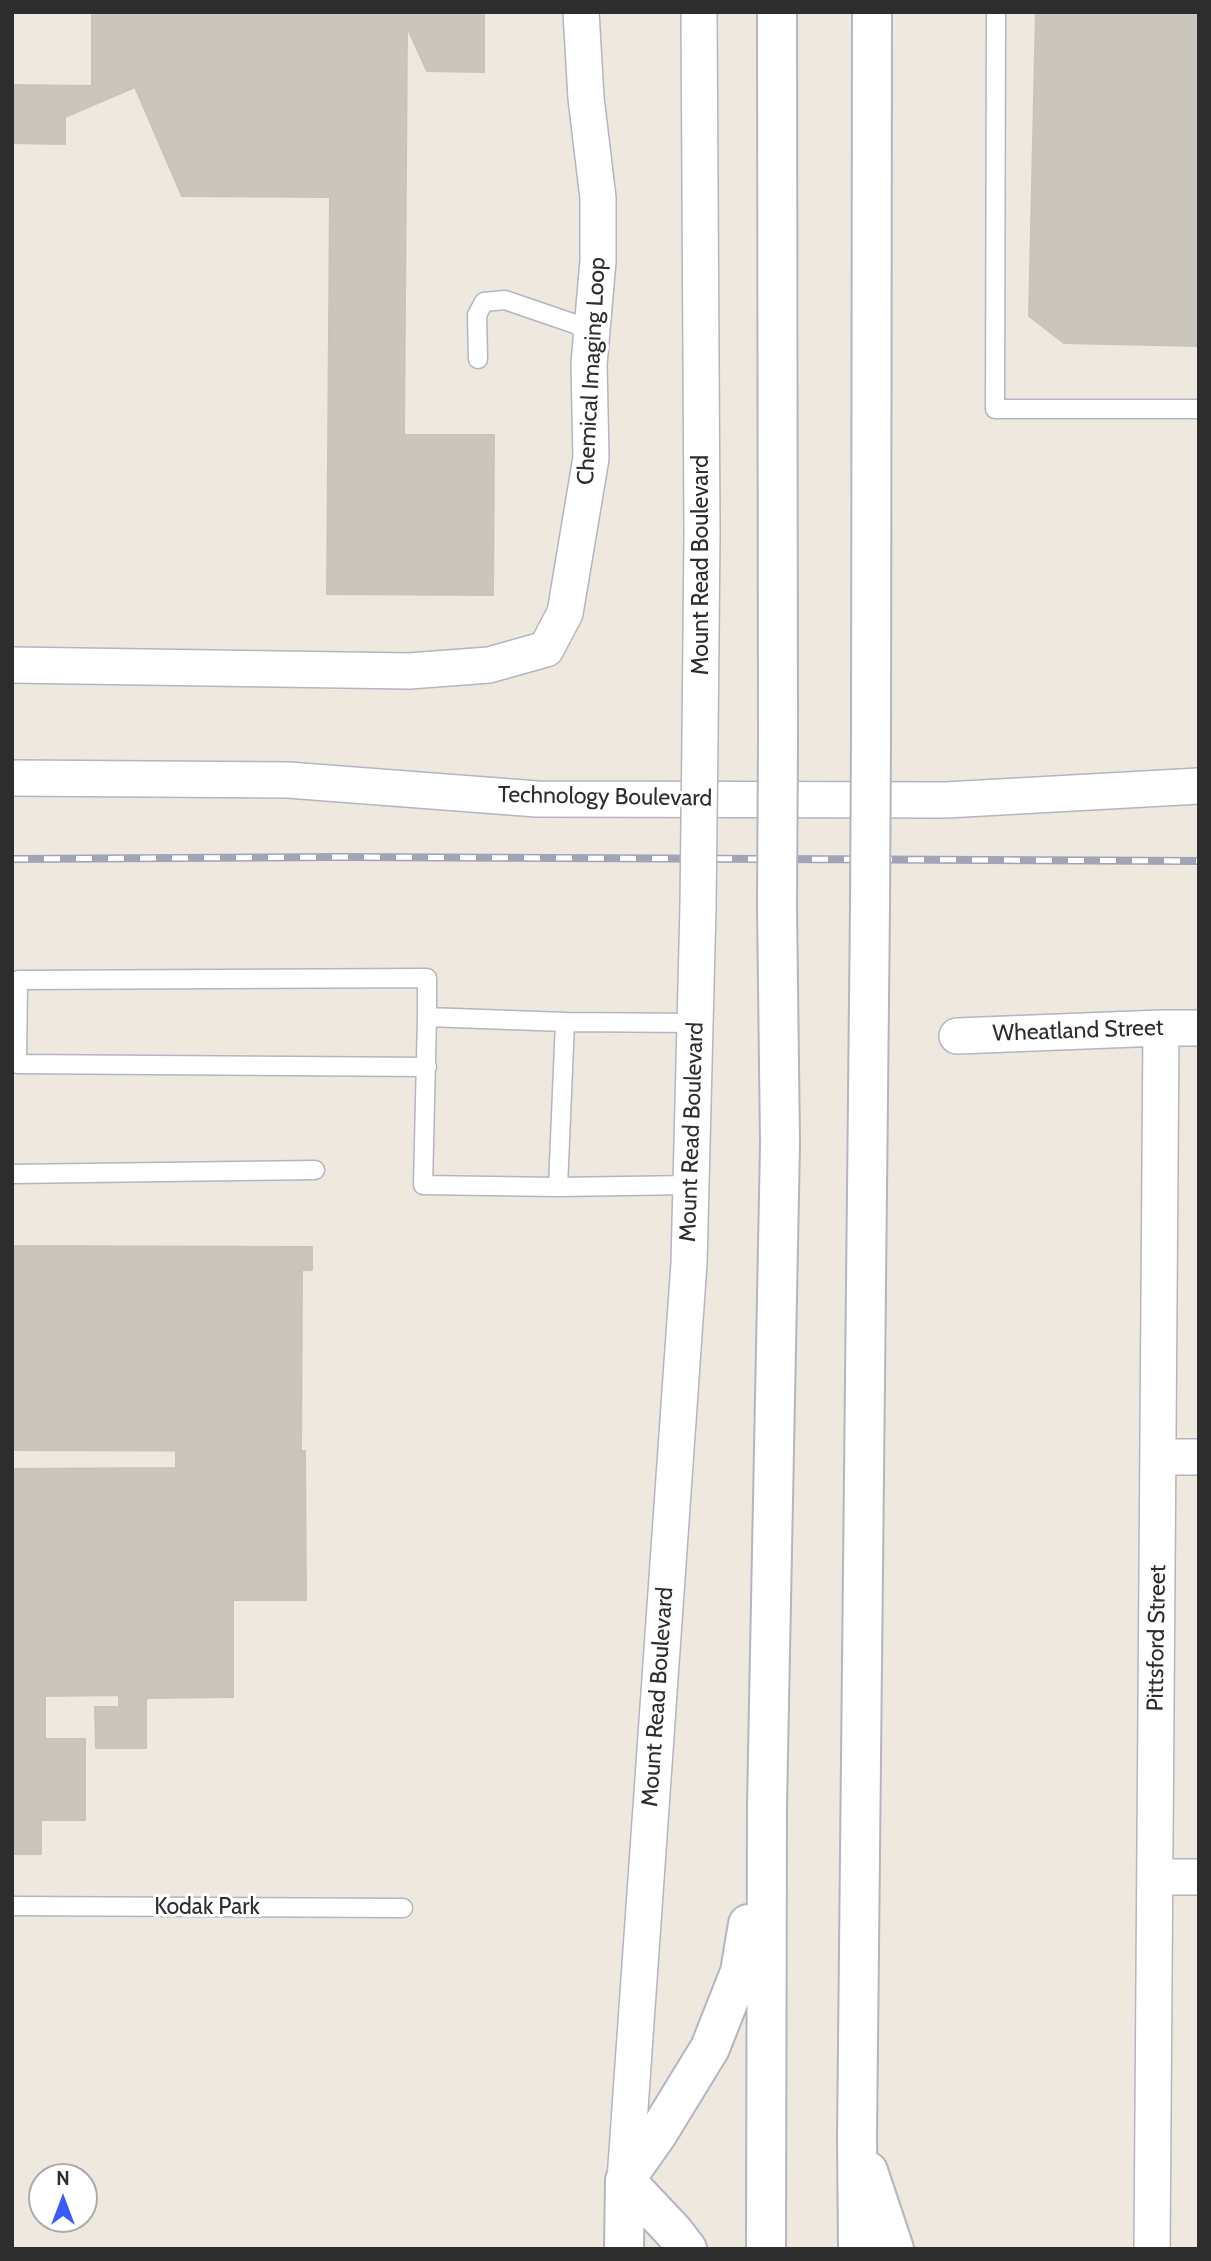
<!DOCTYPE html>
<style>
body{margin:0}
#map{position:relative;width:1211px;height:2261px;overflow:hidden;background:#eee8df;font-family:Cabin,sans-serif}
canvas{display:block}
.frame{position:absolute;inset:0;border:14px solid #2d2d2d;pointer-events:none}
.north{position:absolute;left:28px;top:2163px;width:70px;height:70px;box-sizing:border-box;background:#fff;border:2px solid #ababab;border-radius:50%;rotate:0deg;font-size:19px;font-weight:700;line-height:28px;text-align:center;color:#2d2d2d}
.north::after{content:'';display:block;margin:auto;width:24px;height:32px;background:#3b5bff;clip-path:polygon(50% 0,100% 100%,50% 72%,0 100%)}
</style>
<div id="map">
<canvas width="1211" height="2261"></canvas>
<div class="frame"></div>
<div class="north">N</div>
</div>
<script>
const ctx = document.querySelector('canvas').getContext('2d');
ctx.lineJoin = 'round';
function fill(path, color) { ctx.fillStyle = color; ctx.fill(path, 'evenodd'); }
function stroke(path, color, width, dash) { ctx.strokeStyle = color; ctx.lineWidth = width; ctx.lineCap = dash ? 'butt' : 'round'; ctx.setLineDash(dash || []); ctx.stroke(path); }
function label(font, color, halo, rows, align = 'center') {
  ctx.font = font + ' Cabin,sans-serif'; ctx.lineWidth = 6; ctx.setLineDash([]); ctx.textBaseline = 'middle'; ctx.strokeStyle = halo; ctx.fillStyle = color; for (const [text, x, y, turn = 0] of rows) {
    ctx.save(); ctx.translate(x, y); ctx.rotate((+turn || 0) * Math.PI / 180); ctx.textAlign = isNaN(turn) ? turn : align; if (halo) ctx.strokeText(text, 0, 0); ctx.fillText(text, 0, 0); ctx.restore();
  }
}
const building = new Path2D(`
 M 92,12 L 484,12 L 484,72 L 427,71 L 407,27 L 404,435 L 494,435 L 493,595 L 327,594 L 330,197 L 182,196 L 135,87 L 65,117 L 65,144 L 12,143 L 12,85 L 92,86 Z
 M 1036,12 L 1199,12 L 1199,346 L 1064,343 L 1029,316 Z
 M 12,1246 L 312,1247 L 312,1270 L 302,1270 L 301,1451 L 12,1450 Z
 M 305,1451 L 306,1600 L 233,1600 L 233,1697 L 146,1698 L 146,1748 L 96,1748 L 95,1707 L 119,1707 L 119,1695 L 45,1696 L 45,1739 L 85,1739 L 85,1820 L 41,1820 L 41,1854 L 12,1854 L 12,1469 L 176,1468 L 176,1452 Z`);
const lane = new Path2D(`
 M 996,12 L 995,409 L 1199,409
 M 478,359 L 477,315 L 484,302 L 505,300 L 575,324 L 591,334
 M 427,1067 L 17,1064 L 18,980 L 427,978 L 427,1017
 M 12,1174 L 315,1170
 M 691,1185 L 558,1187 L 423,1185 L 427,1017 L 565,1022 L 695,1023
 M 558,1187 L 565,1022
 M 12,1906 L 403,1908`);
const street = new Path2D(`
 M 699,12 L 702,532 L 700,738
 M 12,665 L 409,671 L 489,665 L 546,649 L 565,613 L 591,458 L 589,364 L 598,261 L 598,198 L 586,98 L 581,12
 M 12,778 L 288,780 L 537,799 L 946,800 L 1199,786
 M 957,1036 L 1161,1028 L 1199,1028
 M 1159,1457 L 1199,1457
 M 1155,1877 L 1199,1877
 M 625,2180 L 689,1263 L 698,906
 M 1152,2249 L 1161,1028`);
const secondary = new Path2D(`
 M 777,12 L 778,739
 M 871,738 L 872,12
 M 868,2171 L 894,2249
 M 625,2180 L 658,2133 L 710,2048 L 740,1972 L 748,1924
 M 625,2180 L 674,2232 L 687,2249
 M 624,2249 L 625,2180
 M 766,2249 L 767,1805 L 780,1144 L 777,906
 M 858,2249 L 857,2137 L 870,906`);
const rail = new Path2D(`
 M 12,859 L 340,857 L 1199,861`);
const streetBridge = new Path2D(`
 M 698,906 L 700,738`);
const secondaryBridge = new Path2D(`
 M 777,906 L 778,739
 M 870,906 L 871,738`);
const streetNames = [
 ["Chemical Imaging Loop",592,371,-87],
 ["Mount Read Boulevard",701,565,-90],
 ["Technology Boulevard",605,797,1],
 ["Wheatland Street",1078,1031,-2],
 ["Mount Read Boulevard",692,1132,-88],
 ["Pittsford Street",1157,1638,-89],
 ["Mount Read Boulevard",658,1697,-86],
 ["Kodak Park",207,1907]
];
fill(building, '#cac6bd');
stroke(building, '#cac4b8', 2);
stroke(lane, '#b3b5c0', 21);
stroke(street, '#b3b5c0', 38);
stroke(secondary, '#b3b5c0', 42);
stroke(lane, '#fff', 18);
stroke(street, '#fff', 35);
stroke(secondary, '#fff', 38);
stroke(rail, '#a1a3b7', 8);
stroke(rail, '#fff', 5, [16]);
stroke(streetBridge, '#b3b5c0', 38, []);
stroke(secondaryBridge, '#b3b5c0', 42, []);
stroke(streetBridge, '#fff', 35);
stroke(secondaryBridge, '#fff', 38);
label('23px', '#2d2d2d', '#fff', streetNames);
</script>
